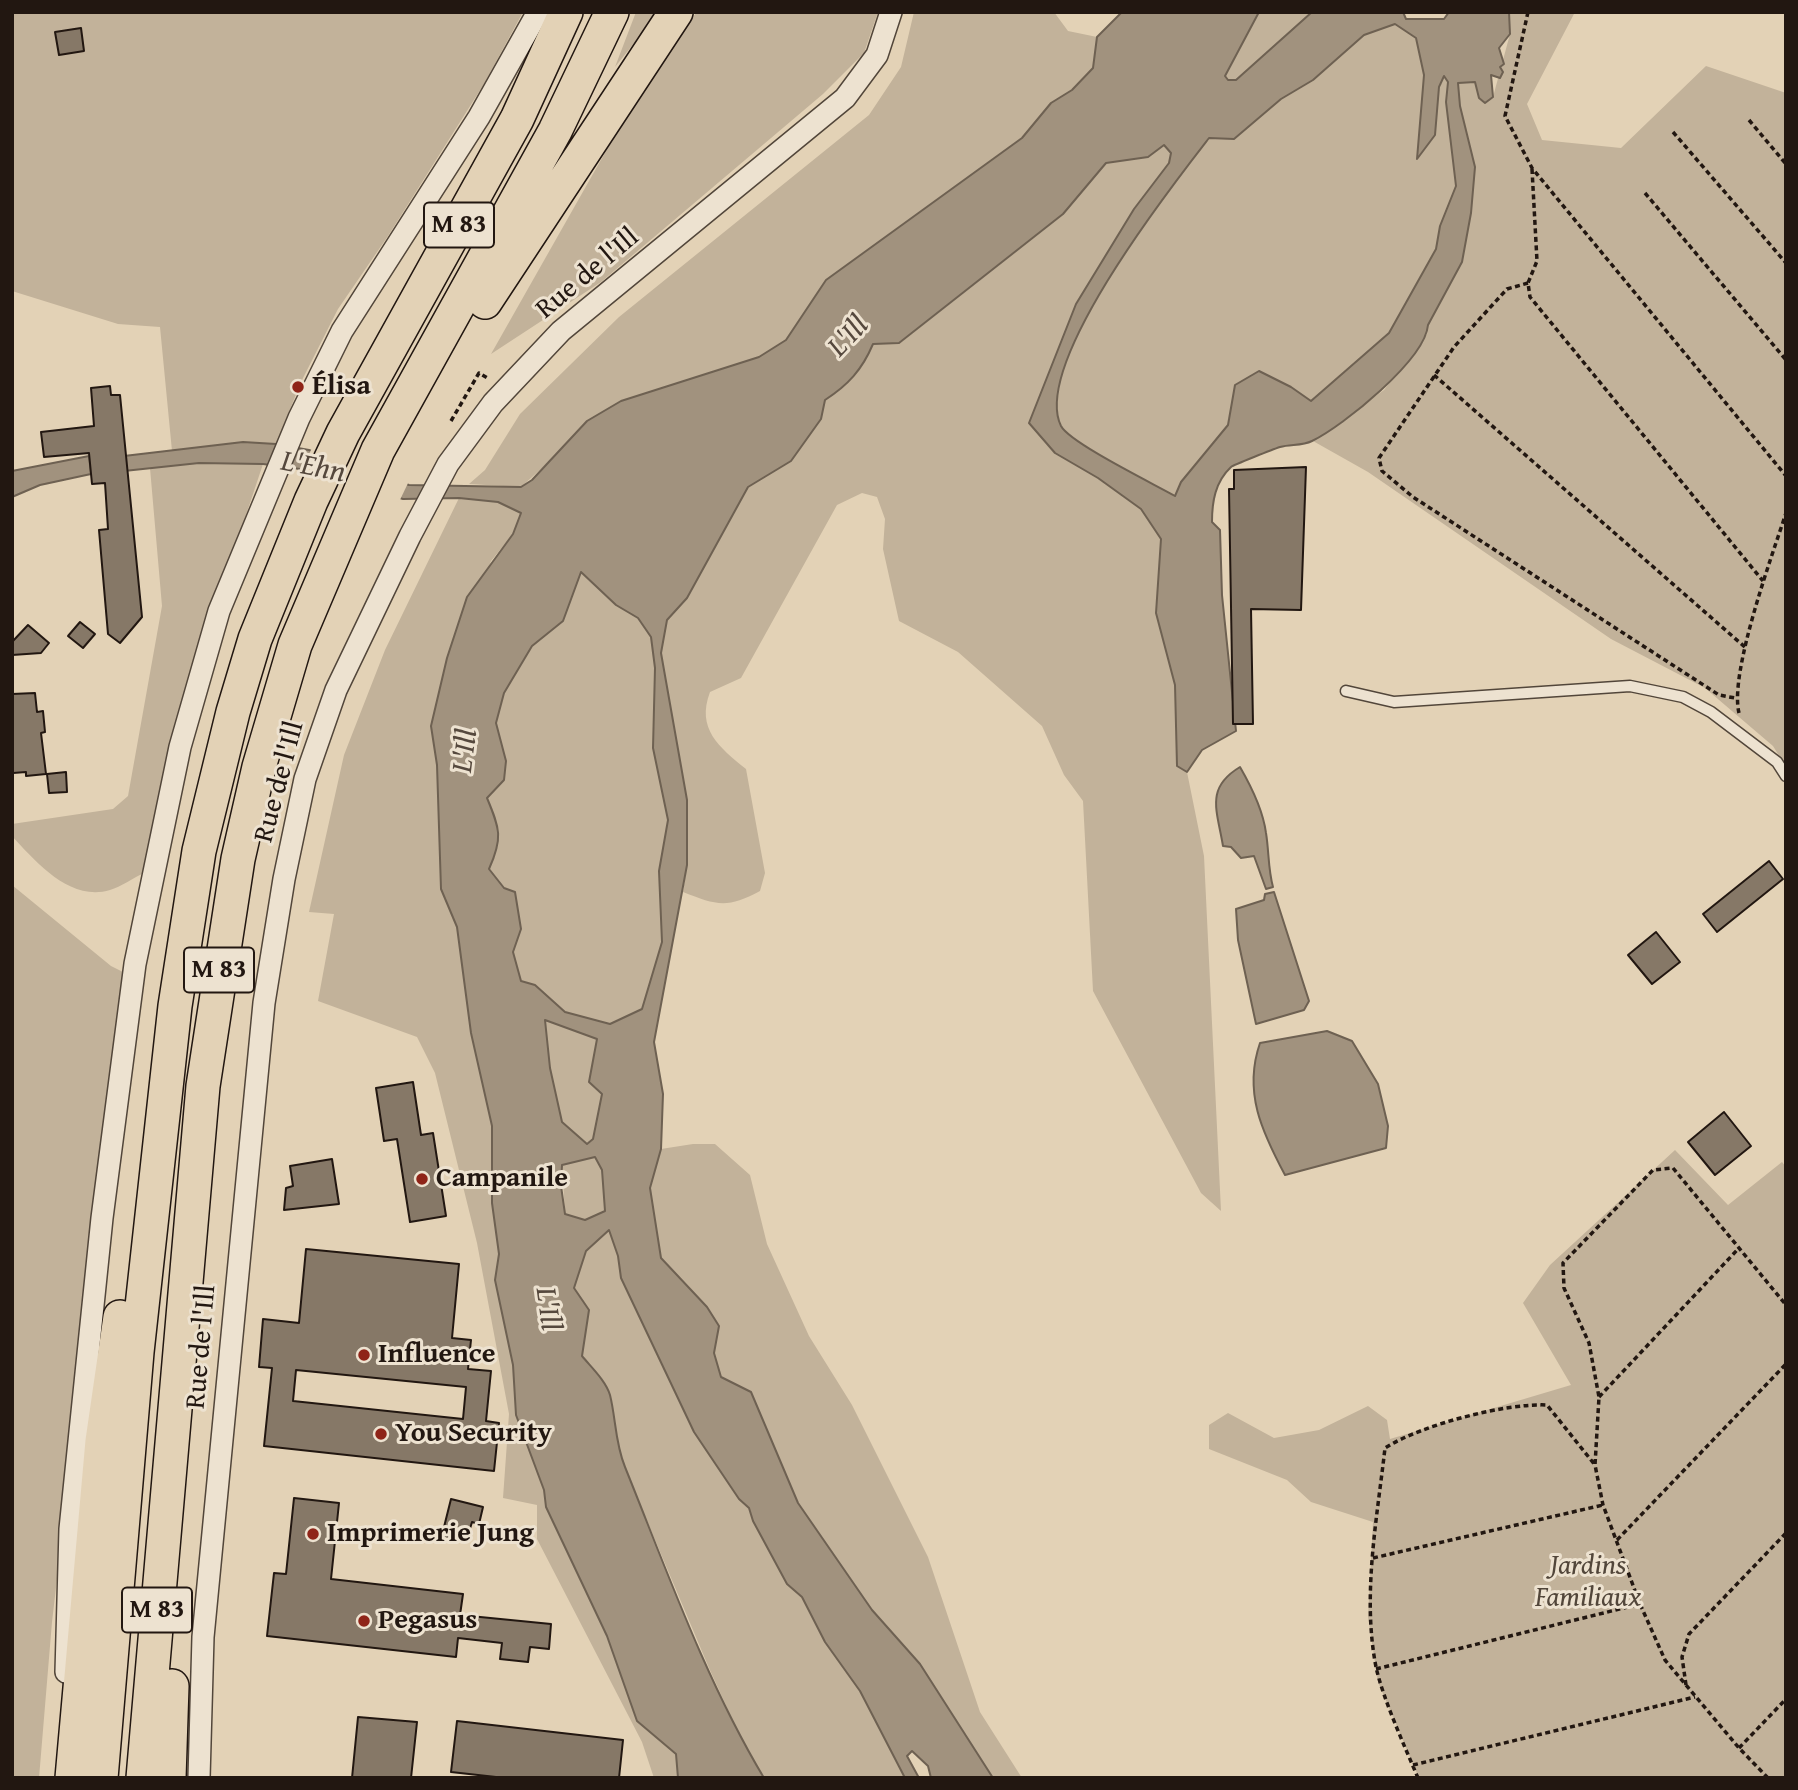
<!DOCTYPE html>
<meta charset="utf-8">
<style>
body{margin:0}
#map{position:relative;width:1798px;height:1790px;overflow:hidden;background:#e3d2b6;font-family:"Gentium Book Plus",serif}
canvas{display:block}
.frame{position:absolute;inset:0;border:14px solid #221711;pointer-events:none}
</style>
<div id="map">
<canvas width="1798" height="1790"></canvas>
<div class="frame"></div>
</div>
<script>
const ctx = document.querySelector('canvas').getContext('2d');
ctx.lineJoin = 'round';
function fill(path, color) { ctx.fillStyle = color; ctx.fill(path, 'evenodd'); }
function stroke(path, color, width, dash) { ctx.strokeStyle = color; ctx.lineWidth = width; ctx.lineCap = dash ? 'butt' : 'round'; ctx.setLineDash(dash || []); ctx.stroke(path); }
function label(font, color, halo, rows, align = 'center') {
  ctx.font = font + ' "Gentium Book Plus",serif'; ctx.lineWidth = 6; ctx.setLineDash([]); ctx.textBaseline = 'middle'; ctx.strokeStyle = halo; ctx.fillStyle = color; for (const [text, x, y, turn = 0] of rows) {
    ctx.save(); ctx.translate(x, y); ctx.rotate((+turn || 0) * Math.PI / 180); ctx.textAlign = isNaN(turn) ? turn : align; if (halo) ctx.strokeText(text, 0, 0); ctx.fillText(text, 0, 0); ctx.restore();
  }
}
const green = new Path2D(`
 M 12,12 L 523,12 L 484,84 L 388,236 L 338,309 L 301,382 L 276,444 L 243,442 L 172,451 L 160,327 L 118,324 L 12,291 Z
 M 636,12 L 659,12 L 615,67 Z
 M 697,12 L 878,12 L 864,53 L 823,94 L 601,282 L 491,354 L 657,61 Z
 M 914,12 L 1054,12 L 1068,31 L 1097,37 L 1093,68 L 1072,90 L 1051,103 L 1022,138 L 826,280 L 786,340 L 759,357 L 708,375 L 551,460 L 521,487 L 469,484 L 485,470 L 520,414 L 619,317 L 869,115 L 901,67 Z
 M 1259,12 L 1312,12 L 1240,79 L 1228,80 L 1225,76 Z
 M 1509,12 L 1575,12 L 1527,104 L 1542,140 L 1621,148 L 1706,66 L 1786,93 L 1786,767 L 1773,746 L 1705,688 L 1611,639 L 1368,472 L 1313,441 L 1384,390 L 1427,334 L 1428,325 L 1462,262 L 1471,214 L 1475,167 L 1460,106 L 1458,82 L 1476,81 L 1479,98 L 1493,97 L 1510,34 Z
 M 1395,24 L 1416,38 L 1424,75 L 1417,157 L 1444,75 L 1448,82 L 1446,102 L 1456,186 L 1440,226 L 1436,249 L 1389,333 L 1310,402 L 1291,387 L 1228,419 L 1228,425 L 1181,482 L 1175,496 C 1154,485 1072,443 1062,428 C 1026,373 1174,183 1209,138 L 1234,138 L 1281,99 L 1313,80 L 1364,35 Z
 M 1164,145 L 1171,153 L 1169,163 L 1029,423 L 1141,509 L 1161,539 L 1156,613 L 1175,685 L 1177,765 L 1187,772 L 1204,856 L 1221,1211 L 1201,1193 L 1093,991 L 1083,801 L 1064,775 L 1042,726 L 958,652 L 899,621 L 883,549 L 885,519 L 877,497 L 862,493 L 837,505 L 741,678 L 710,692 C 696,729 719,747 746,769 L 765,873 L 760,891 C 727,909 716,905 683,892 L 687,865 L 661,653 L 667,620 L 687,598 L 748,487 L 791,461 L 821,419 L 825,400 C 848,385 862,370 873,344 L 900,343 L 1063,214 L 1106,163 L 1148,157 Z
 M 199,463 L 263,464 L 195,668 L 144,873 C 133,878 121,887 110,890 C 70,902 36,862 12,836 L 12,824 L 113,809 L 128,796 L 162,606 L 150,468 Z
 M 459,498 L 498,502 L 522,513 L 513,534 L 491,561 L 431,726 L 437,765 L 441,889 L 457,927 L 471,1033 L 492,1126 L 492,1203 L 499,1254 L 495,1280 L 513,1365 L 516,1415 L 544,1490 L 546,1508 L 607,1636 L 637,1721 L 676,1754 L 678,1778 L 654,1778 L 642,1742 L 537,1539 L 537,1505 L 503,1498 L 509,1414 L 477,1243 L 435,1073 L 417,1037 L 318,1001 L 334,914 L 309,912 L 344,755 L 385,650 Z
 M 581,571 L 616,605 L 638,618 L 651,637 L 655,668 L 653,748 L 668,820 L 659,871 L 662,942 L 642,1009 L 610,1024 L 565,1012 L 535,985 L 521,981 L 513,952 L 521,929 L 504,888 L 489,869 C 503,838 500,829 487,798 L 504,780 L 506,761 L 496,723 L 504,693 L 532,646 L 563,621 Z
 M 12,885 L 111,966 L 127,974 L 52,1622 L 39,1778 L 12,1778 Z
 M 545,1020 L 597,1039 L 589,1082 L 602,1094 L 593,1139 L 587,1144 L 562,1122 L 550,1068 Z
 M 693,1144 L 715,1144 L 750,1175 L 767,1244 L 809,1336 L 852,1405 L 928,1557 L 980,1712 L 1022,1778 L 993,1778 L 920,1664 L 872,1610 L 798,1503 L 751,1393 L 721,1377 L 714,1353 L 719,1326 L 707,1307 L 661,1258 L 650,1188 L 661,1149 Z
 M 1675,1150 L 1728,1205 L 1782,1162 L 1786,1167 L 1786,1778 L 1419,1778 L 1378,1682 L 1368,1617 L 1373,1522 L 1311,1502 L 1287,1480 L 1209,1449 L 1209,1425 L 1228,1413 L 1274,1438 L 1319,1430 L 1368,1406 L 1387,1420 L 1390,1439 L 1571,1385 L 1523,1303 L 1550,1265 Z
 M 595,1157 L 602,1170 L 605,1211 L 585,1220 L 565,1214 L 562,1165 Z
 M 609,1230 L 618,1256 L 621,1278 L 694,1432 L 739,1499 L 749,1508 L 753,1521 L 787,1584 L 802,1597 L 825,1642 L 860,1691 L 905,1778 L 764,1778 L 743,1743 L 709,1668 L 642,1509 L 617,1447 L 609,1392 L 582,1356 L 589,1310 L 574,1288 L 586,1251 Z`);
const water = new Path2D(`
 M 1122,12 L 1259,12 L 1225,76 L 1228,80 L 1236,80 L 1312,12 L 1403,12 L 1406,19 L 1444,19 L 1449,12 L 1509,12 L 1510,34 L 1499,48 L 1504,64 L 1500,67 L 1503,72 L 1500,78 L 1491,75 L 1493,97 L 1485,103 L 1479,98 L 1475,82 L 1458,83 L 1460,106 L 1475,167 L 1471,213 L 1462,262 L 1428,325 C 1425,360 1343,426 1312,441 C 1302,446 1291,444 1280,447 C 1274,449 1233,465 1231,467 C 1215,482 1212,502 1212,522 L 1220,530 L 1222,595 L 1236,731 L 1202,750 L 1187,772 L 1177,766 L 1175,685 L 1156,613 L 1161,539 L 1141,509 L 1098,478 L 1055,453 L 1029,423 L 1076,304 L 1134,209 L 1169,163 L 1171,153 L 1164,145 L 1148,157 L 1106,163 L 1063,214 L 899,343 L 873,344 C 862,370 848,385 825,400 L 821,419 L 791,461 L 748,487 L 687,598 L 667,620 L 661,653 L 687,800 L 687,865 L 654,1042 L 663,1094 L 661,1149 L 650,1188 L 661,1258 L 707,1307 L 719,1326 L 714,1353 L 721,1377 L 751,1392 L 798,1503 L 872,1610 L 920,1664 L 993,1778 L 931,1778 L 928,1766 L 912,1751 L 907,1756 L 919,1778 L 905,1778 L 860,1691 L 825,1642 L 802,1597 L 787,1584 L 753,1521 L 749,1508 L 739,1499 L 694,1432 L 621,1278 L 618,1256 L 609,1230 L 586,1251 L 574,1288 L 589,1310 L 582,1356 C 591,1367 606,1381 610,1395 C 616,1419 615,1443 625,1467 C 667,1571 706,1681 764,1778 L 678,1778 L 676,1754 L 637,1721 L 607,1636 L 546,1507 L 544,1490 L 516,1415 L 513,1365 L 495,1280 L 499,1254 L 492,1203 L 492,1126 L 471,1033 L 457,927 L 441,889 L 437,765 L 431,726 L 447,658 L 467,597 L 513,534 L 521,513 L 498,502 L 459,498 L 403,499 L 300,469 L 263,464 L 199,463 L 124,471 L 124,456 L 243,442 L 276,444 L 309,450 L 409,485 L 521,487 L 532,480 L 587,421 L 621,401 L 759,357 L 786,340 L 826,280 L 1022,138 L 1051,103 L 1072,90 L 1093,68 L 1097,37 ZM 1395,24 L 1416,38 L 1424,75 L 1417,159 L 1435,135 L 1439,87 L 1444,76 L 1448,82 L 1446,102 L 1456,186 L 1440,226 L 1436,249 L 1389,333 L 1311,401 L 1291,387 L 1259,371 L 1235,385 L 1228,425 L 1181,482 L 1175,496 C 1154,484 1070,443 1061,426 C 1031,365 1171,187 1209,138 L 1234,139 L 1281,99 L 1313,80 L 1364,35 ZM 581,572 L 616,605 L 638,618 L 651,637 L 655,668 L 653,748 L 668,820 L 659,871 L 662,942 L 642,1009 L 610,1024 L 565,1012 L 535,985 L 521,981 L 513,952 L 521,929 L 515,892 L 504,888 L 489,869 C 503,838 500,829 487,798 L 504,780 L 506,761 L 496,723 L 504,693 L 532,646 L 563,621 ZM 545,1020 L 597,1039 L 589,1082 L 602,1094 L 593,1139 L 587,1144 L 562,1122 L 550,1068 ZM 595,1157 L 602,1170 L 605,1211 L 585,1220 L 565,1214 L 561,1186 L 562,1165 Z
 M 89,456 L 91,474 L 40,485 L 12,497 L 12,471 Z
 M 1240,767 C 1251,786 1263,810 1266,833 C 1269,851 1268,869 1273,887 L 1266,889 L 1254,856 L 1241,858 L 1231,847 L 1223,846 C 1217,810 1205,788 1240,767 Z
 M 1274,892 L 1309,1001 L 1304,1010 L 1256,1024 L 1238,940 L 1236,909 L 1264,900 L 1265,894 Z
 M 1327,1031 L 1352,1041 L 1378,1084 L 1388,1126 L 1386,1148 L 1285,1175 C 1262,1132 1243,1092 1260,1043 Z`);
const pier = new Path2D(`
 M 312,448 L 409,481 L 399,502 L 300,472 Z`);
const building = new Path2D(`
 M 81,28 L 84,51 L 59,55 L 55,32 Z
 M 110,386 L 111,395 L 120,395 L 142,617 L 120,643 L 108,634 L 99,530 L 108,529 L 105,483 L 92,484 L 89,453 L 44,457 L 41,432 L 94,426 L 91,388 Z
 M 1306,467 L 1301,610 L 1251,609 L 1253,724 L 1233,724 L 1229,489 L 1234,489 L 1234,470 Z
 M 80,622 L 95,634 L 83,648 L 68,636 Z
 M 28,625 L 49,643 L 41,653 L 12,655 L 12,642 Z
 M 35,693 L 37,712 L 43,711 L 45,732 L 41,733 L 46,774 L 26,776 L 26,772 L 13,773 L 12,694 Z
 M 66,772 L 67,792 L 49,793 L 47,774 Z
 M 1769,861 L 1783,879 L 1717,932 L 1703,914 Z
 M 1656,932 L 1680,962 L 1652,984 L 1628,955 Z
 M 413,1082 L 421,1135 L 433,1133 L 446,1216 L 410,1222 L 397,1139 L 384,1141 L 376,1088 Z
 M 1724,1112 L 1751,1146 L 1715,1175 L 1688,1142 Z
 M 332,1159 L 339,1204 L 284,1210 L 286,1188 L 293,1186 L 290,1166 Z
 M 306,1249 L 459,1264 L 452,1338 L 471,1340 L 468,1369 L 491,1371 L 486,1421 L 499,1423 L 494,1471 L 264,1446 L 272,1368 L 259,1367 L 263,1319 L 299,1323 ZM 296,1370 L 466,1387 L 463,1419 L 293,1401 Z
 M 294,1498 L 339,1503 L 331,1579 L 463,1594 L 460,1615 L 551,1624 L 549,1649 L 530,1647 L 528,1662 L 500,1659 L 502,1643 L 458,1638 L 456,1657 L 267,1636 L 274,1573 L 286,1574 Z
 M 451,1499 L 483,1507 L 479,1524 L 472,1522 L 466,1542 L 442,1535 Z
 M 358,1717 L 417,1722 L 411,1778 L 352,1778 Z
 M 457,1721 L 623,1740 L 619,1778 L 505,1778 L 451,1772 Z`);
const path = new Path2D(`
 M 1528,12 L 1505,116 L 1532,168 L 1786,476
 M 1749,120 L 1786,164
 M 1673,132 L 1786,263
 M 1532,169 L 1537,261 L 1528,283 L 1530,297 L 1763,581
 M 1645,193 L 1786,360
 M 1528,283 L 1507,289 L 1454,347 L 1379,458 L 1382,471 L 1413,497 L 1719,695 L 1735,698
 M 1434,375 L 1746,648
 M 451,421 L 479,373 L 489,379
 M 1739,713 C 1729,673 1772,556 1786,513
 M 1599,1397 L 1739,1248
 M 1617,1540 L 1786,1364
 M 1373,1558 L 1603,1505
 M 1376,1669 L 1640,1604
 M 1686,1685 L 1682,1657 L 1689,1634 L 1786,1533
 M 1739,1748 L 1786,1699
 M 1413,1765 L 1695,1697
 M 1418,1778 C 1405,1747 1383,1699 1376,1667 C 1362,1596 1377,1519 1385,1448 C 1421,1425 1505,1403 1547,1405 L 1595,1465
 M 1768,1778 L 1739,1748 L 1665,1660 L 1640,1604 L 1603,1505 L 1595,1465 L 1599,1397 L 1589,1343 L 1564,1288 L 1563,1263 L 1653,1170 L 1673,1168 L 1786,1305`);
const service = new Path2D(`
 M 1346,691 L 1394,702 L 1630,686 L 1683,697 L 1711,712 L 1777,762 L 1786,776`);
const minor = new Path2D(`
 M 66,1672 L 70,1529 L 102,1218 L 135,964 L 180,747 L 219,611 L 299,418 L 342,331 L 479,117 L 538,12
 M 199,1778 L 203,1637 L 264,1003 L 284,879 L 305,779 L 336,690 L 410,536 L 448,464 L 493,403 L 561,331 L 845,98 L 877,55 L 891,12`);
const trunk = new Path2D(`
 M 485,302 L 676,12
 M 72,1778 L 102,1441 L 120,1317
 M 101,1778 L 137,1352 L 175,1006 L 199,851 L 233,712 L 255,639 L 311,501 L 343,433 L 517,119 L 566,12
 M 143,1778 L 203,1086 L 238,859 L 259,767 L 295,645 L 378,450 L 555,131 L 612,12
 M 169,1778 L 172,1686`);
const markers = [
 [298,387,7,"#8f2418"],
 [422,1179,7,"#8f2418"],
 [364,1355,7,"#8f2418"],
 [381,1434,7,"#8f2418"],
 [313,1534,7,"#8f2418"],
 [364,1621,7,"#8f2418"]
];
const shields = [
 [459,225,70],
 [219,970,70],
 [157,1610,70]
];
const shieldNames = [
 ["M 83",459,225],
 ["M 83",219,970],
 ["M 83",157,1610]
];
const streetNames = [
 ["Rue de l'Ill",588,274,-40],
 ["Rue de l'Ill",280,782,-75],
 ["Rue de l'Ill",202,1347,-85]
];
const poiNames = [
 ["Élisa",312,387],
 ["Campanile",436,1179],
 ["Influence",378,1355],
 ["You Security",395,1434],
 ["Imprimerie Jung",327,1534],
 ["Pegasus",378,1621]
];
const parkNames = [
 ["Jardins",1588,1567],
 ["Familiaux",1588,1599]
];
const waterNames = [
 ["L'Ill",849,337,-47],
 ["L'Ehn",313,468,11],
 ["L'Ill",466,751,-83],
 ["L'Ill",547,1309,82]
];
fill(green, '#c2b29a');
fill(water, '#a1927e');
stroke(water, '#6e6152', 2);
fill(pier, '#e3d2b6');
fill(building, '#867867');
stroke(building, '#221711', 2);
stroke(service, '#52463a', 13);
stroke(minor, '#52463a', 24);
stroke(trunk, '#221711', 36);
stroke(path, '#221711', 3.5, [5, 3.5]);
stroke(service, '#ede2d0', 10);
stroke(minor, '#ede2d0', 21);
stroke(trunk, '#e3d2b6', 33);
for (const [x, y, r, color] of markers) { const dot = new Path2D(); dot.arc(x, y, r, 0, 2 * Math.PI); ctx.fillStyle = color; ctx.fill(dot); stroke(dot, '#ede2d0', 2.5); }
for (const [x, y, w] of shields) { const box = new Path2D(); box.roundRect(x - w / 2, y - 22.5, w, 45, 5); ctx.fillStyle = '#ede2d0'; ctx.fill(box); stroke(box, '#221711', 2); }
label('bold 26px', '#221711', null, shieldNames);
label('28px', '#221711', '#ede2d0', streetNames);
label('bold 28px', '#221711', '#ede2d0', poiNames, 'left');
label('italic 28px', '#52463a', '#ede2d0', parkNames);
label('italic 30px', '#55483d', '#ede2d0', waterNames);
</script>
